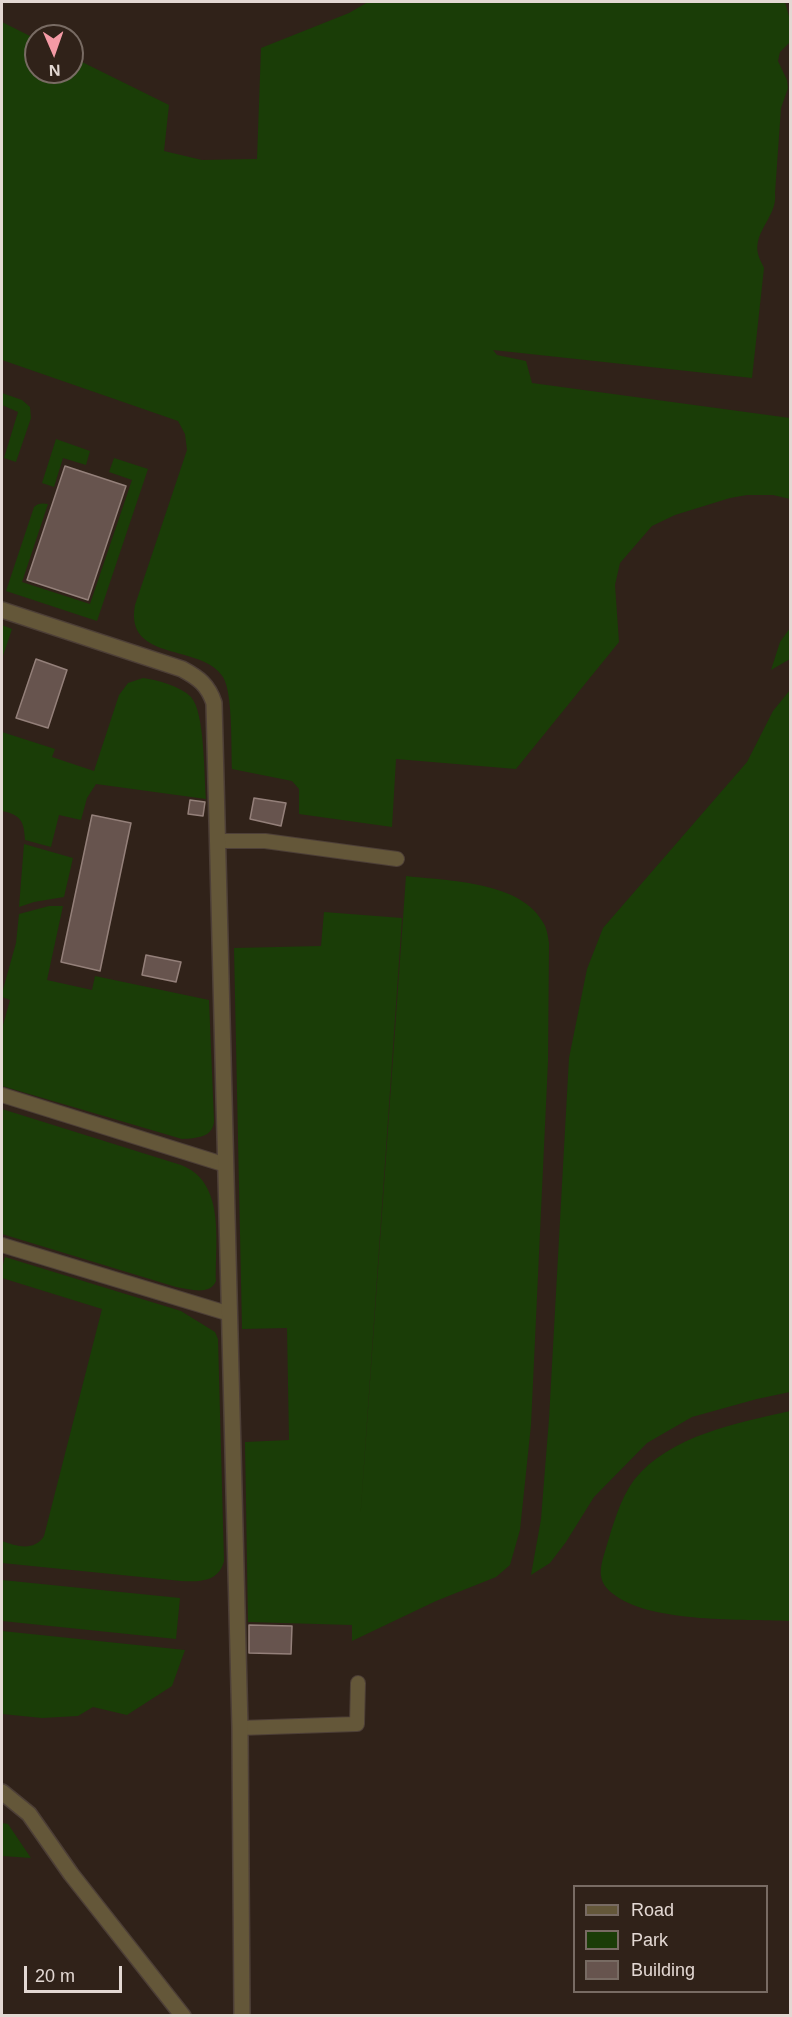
<!DOCTYPE html>
<style>
body{margin:0}
#map{position:relative;width:792px;height:2017px;overflow:hidden;background:#302219;font-family:Helvetica,sans-serif}
canvas{display:block}
.frame{position:absolute;inset:0;border:3px solid #e3d8d3;pointer-events:none}
.legend{position:absolute;left:573px;top:1885px;width:195px;height:108px;box-sizing:border-box;background:#302219;border:2px solid #786b63;margin:0;padding:8px 10px;list-style:none;font-size:18px;color:#e3d8d3}
.legend li{display:flex;align-items:center;gap:12px;height:30px}
.legend b{width:30px;border:2px solid #786b63}
.north{position:absolute;left:24px;top:24px;width:60px;height:60px;box-sizing:border-box;background:#302219;border:2px solid #786b63;border-radius:50%;rotate:178deg;font-size:16px;font-weight:700;line-height:24px;text-align:center;color:#e3d8d3}
.north::after{content:'';display:block;margin:auto;width:21px;height:27px;background:#f49aa5;clip-path:polygon(50% 0,100% 100%,50% 72%,0 100%)}
.scale{position:absolute;left:24px;top:1966px;width:98px;height:27px;box-sizing:border-box;border:3px solid #e3d8d3;border-top:0;padding-left:8px;font-size:18px;line-height:21px;white-space:nowrap;color:#e3d8d3;-webkit-text-stroke:4px #302219;paint-order:stroke}
</style>
<div id="map">
<canvas width="792" height="2017"></canvas>
<div class="frame"></div>
<ul class="legend">
<li><b style="height:8px;background:#645739"></b>Road</li>
<li><b style="height:16px;background:#1a3d07"></b>Park</li>
<li><b style="height:16px;background:#67544e"></b>Building</li>
</ul>
<div class="north">N</div>
<div class="scale">20 m</div>
</div>
<script>
const ctx = document.querySelector('canvas').getContext('2d');
ctx.lineJoin = 'round';
function fill(path, color) { ctx.fillStyle = color; ctx.fill(path, 'evenodd'); }
function stroke(path, color, width, dash) { ctx.strokeStyle = color; ctx.lineWidth = width; ctx.lineCap = dash ? 'butt' : 'round'; ctx.setLineDash(dash || []); ctx.stroke(path); }
const green = new Path2D(`
 M 368,2 L 785,2 L 790,20 L 790,42 L 780,52 L 778,61 L 787,80 L 788,88 L 781,108 L 775,193 C 778,216 753,231 758,254 C 759,259 762,263 764,268 L 752,378 L 493,350 L 497,355 L 526,361 L 532,383 L 790,418 L 790,499 L 773,495 L 747,495 L 730,498 L 675,515 L 652,526 L 620,563 L 615,585 L 619,642 L 516,769 L 396,759 L 392,827 L 299,814 L 299,789 L 292,781 L 232,769 C 231,749 233,693 223,677 C 202,643 124,663 135,605 L 187,450 L 185,434 L 178,421 L 2,360 L 2,22 L 36,39 L 36,72 L 72,72 L 72,57 L 169,105 L 164,151 L 202,160 L 257,159 L 261,48 L 349,13 Z
 M 2,393 L 22,400 L 30,407 L 31,418 L 16,462 L 4,458 L 18,412 L 2,405 Z
 M 56,439 L 90,451 L 86,465 L 63,458 L 54,487 L 42,483 Z
 M 114,458 L 148,469 L 97,621 L 6,591 L 34,507 C 38,503 42,503 48,504 L 22,582 L 90,604 L 132,480 L 109,472 Z
 M 2,625 L 12,629 L 2,659 Z
 M 790,628 L 790,659 L 771,670 L 780,642 Z
 M 143,678 C 158,680 180,686 191,697 C 205,712 204,777 206,799 L 96,784 L 87,798 L 81,820 L 59,815 L 51,847 L 25,840 C 24,821 21,815 2,811 L 2,732 L 55,749 L 52,757 L 94,771 L 119,695 L 128,683 Z
 M 790,690 L 790,1392 L 757,1399 L 692,1417 L 647,1443 L 594,1497 L 566,1542 L 550,1563 L 531,1575 L 541,1519 L 549,1419 L 569,1058 L 587,969 L 603,928 L 747,762 L 773,711 Z
 M 24,844 L 73,858 L 64,897 L 34,902 L 19,907 Z
 M 406,876 C 448,881 522,881 544,924 C 547,929 548,937 549,943 L 548,1061 L 531,1425 L 520,1530 L 510,1565 L 496,1577 L 436,1601 L 352,1641 L 352,1625 L 248,1622 L 245,1442 L 289,1440 L 287,1328 L 242,1329 L 234,948 L 321,946 L 324,912 L 402,918 L 360,1522 Z
 M 49,906 L 63,906 L 47,980 L 92,990 L 95,976 L 209,1000 L 214,1121 C 213,1138 196,1138 182,1139 L 2,1086 L 2,1029 L 10,1000 L 2,997 L 2,993 L 16,943 L 19,914 Z
 M 2,1109 L 181,1165 C 226,1182 215,1241 216,1281 C 210,1296 189,1289 176,1287 L 2,1234 Z
 M 5,1257 L 181,1311 L 215,1332 L 218,1339 L 224,1561 C 219,1582 199,1582 181,1581 L 2,1563 L 2,1541 C 16,1546 34,1552 44,1536 L 102,1309 L 2,1278 L 2,1268 Z
 M 790,1411 L 790,1621 C 743,1619 654,1623 616,1596 C 595,1582 600,1568 606,1548 C 613,1525 620,1499 634,1480 C 670,1435 738,1423 790,1411 Z
 M 2,1580 L 180,1598 L 176,1639 L 2,1621 Z
 M 2,1631 L 185,1650 L 172,1686 L 127,1715 L 93,1707 L 78,1716 L 42,1718 L 2,1714 Z
 M 2,1823 L 8,1824 L 31,1858 L 2,1856 Z`);
const building = new Path2D(`
 M 65,466 L 126,486 L 88,600 L 27,580 Z
 M 36,659 L 67,670 L 48,728 L 16,718 Z
 M 254,798 L 286,803 L 281,826 L 250,819 Z
 M 190,800 L 205,802 L 203,816 L 188,814 Z
 M 92,815 L 131,823 L 100,971 L 61,962 Z
 M 146,955 L 181,962 L 176,982 L 142,975 Z
 M 249,1625 L 292,1626 L 291,1654 L 249,1653 Z`);
const service = new Path2D(`
 M 219,841 L 265,841 L 397,859
 M 2,1095 L 226,1165
 M 2,1245 L 230,1314
 M 240,1728 L 357,1724 L 358,1683`);
const minor = new Path2D(`
 M 2,610 L 182,669 C 199,678 208,685 214,703 L 240,1728 L 242,2016
 M 2,1792 L 29,1814 L 71,1874 L 183,2016`);
fill(green, '#1a3d07');
fill(building, '#67544e');
stroke(building, '#94807a', 1.5);
stroke(service, '#4d3f37', 16);
stroke(minor, '#4d3f37', 18);
stroke(service, '#645739', 14);
stroke(minor, '#645739', 15);
</script>
